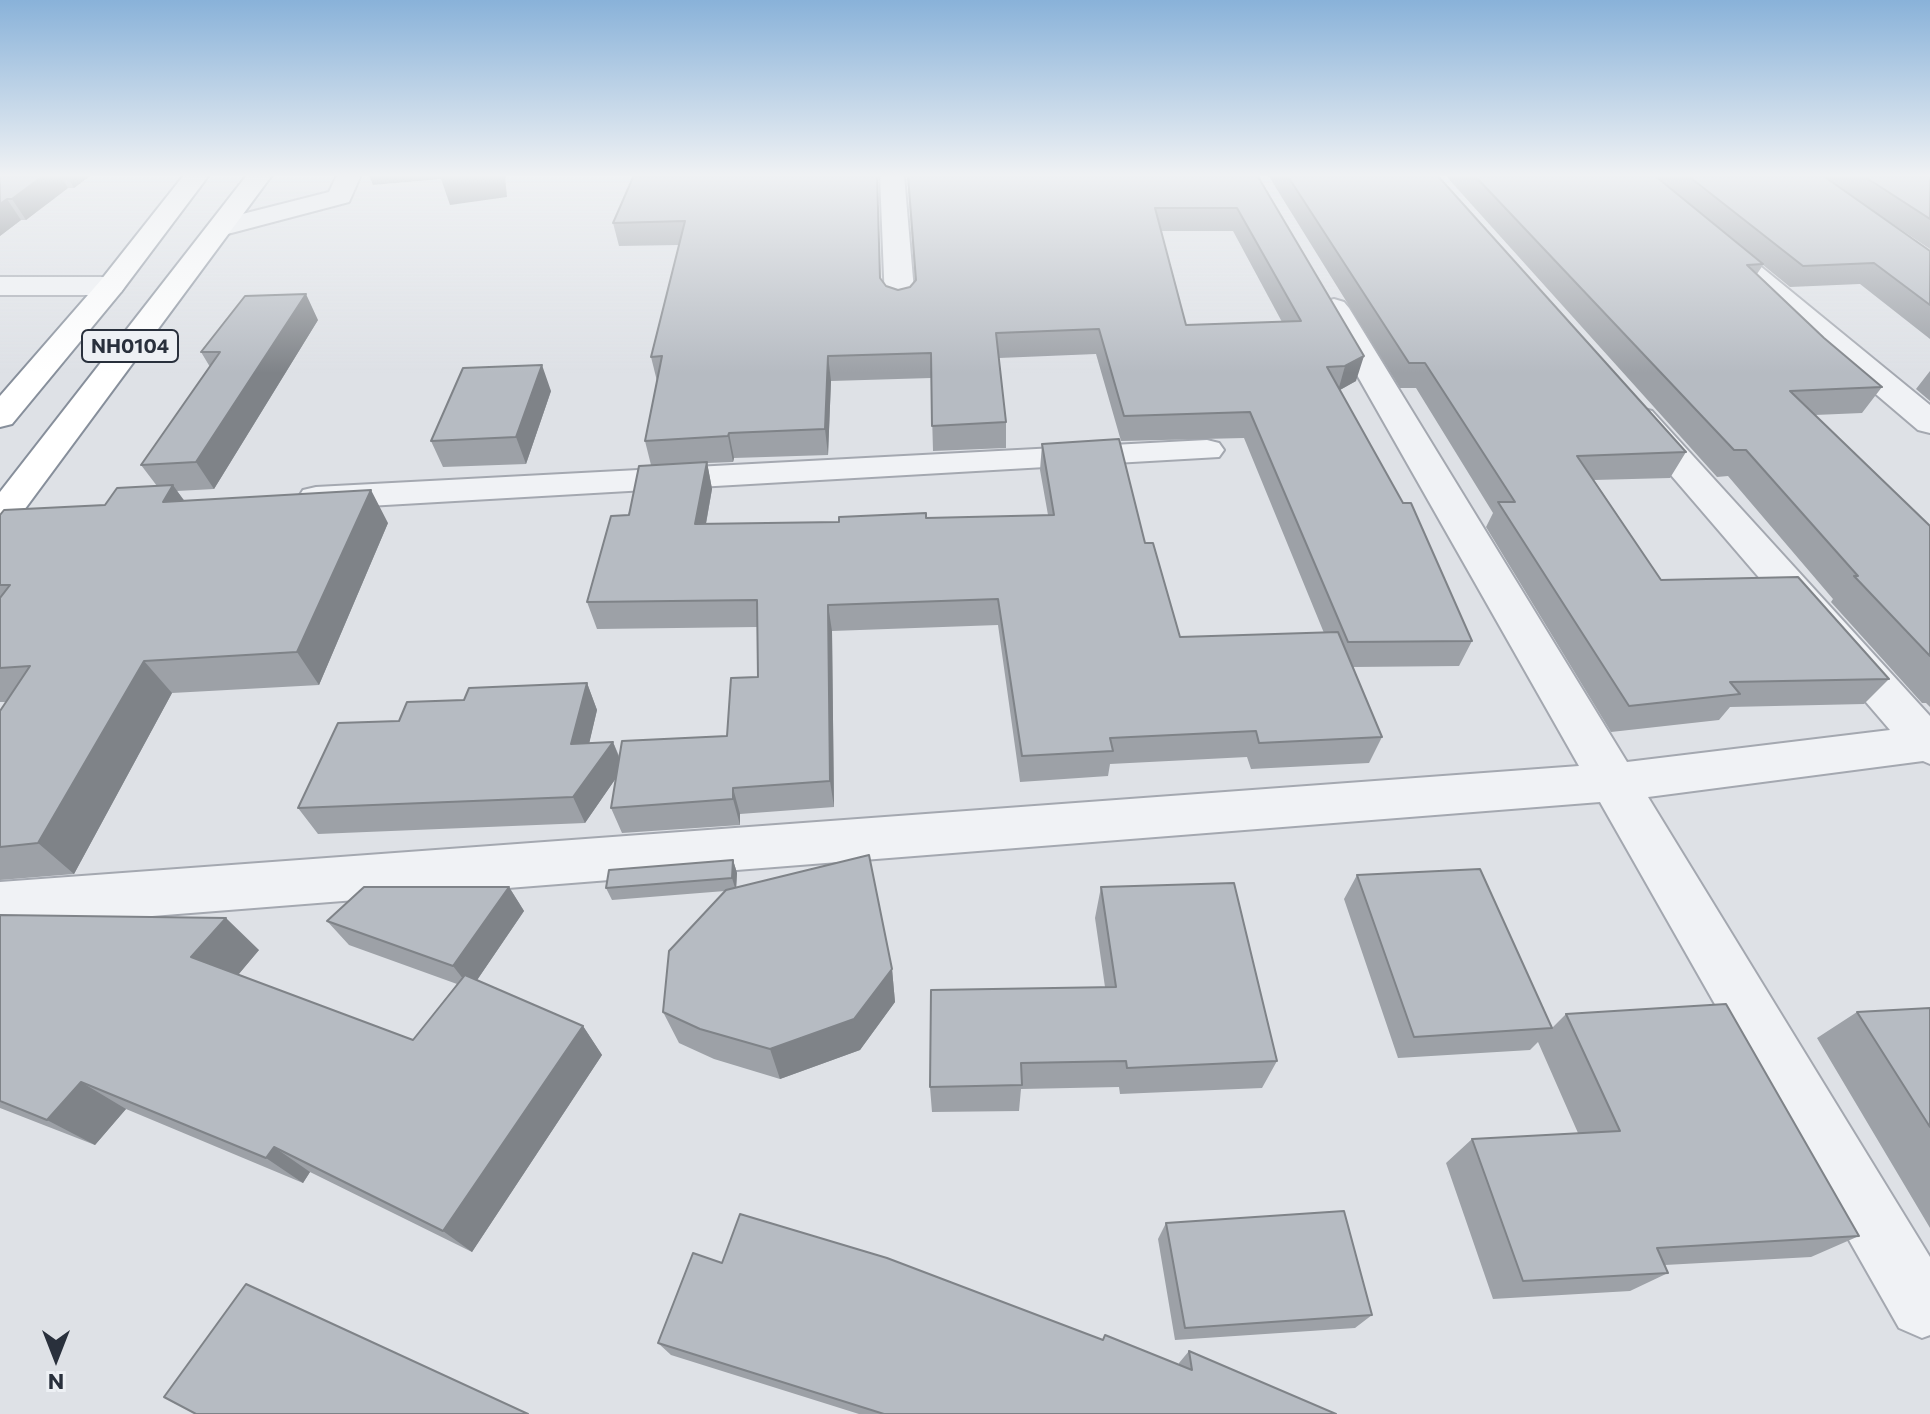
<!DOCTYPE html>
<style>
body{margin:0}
#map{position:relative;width:1930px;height:1414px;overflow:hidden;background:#dee1e6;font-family:Commissioner,sans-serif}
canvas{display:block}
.north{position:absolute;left:16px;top:1318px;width:80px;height:80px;-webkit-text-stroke:6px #edf0f4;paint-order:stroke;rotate:180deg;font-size:22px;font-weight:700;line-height:32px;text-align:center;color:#29303c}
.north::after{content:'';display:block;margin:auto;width:28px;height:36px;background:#29303c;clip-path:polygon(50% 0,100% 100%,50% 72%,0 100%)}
</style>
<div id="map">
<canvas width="1930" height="1414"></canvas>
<div class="north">N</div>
</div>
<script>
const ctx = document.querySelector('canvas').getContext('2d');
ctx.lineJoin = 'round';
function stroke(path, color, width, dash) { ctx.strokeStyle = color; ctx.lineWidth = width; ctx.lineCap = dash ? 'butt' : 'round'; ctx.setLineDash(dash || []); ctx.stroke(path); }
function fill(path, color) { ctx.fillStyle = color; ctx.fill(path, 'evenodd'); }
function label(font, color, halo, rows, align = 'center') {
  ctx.font = font + ' Commissioner,sans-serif'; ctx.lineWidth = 6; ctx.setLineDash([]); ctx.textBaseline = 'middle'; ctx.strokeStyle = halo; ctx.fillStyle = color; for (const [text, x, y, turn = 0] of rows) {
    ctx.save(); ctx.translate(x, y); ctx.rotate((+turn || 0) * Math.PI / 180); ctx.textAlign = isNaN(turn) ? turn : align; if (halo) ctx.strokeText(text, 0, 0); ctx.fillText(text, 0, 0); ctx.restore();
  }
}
const minor = new Path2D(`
 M 337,175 L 361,175 L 349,202 L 220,236 L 211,234 L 207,228 L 211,222 L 329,192 Z
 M 880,175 L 904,175 L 915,302 L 910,308 L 900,311 L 890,308 L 885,302 Z
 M 1733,250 L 1743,252 L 1930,405 L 1930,433 L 1918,430 L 1723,264 L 1719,258 L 1723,252 Z
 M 0,277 L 111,277 L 121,280 L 125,286 L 121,292 L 111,295 L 0,295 Z
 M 1334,299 L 1344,302 L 1349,308 L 1627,762 L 1890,730 L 1628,425 L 1623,418 L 1628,411 L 1640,408 L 1652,411 L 1930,716 L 1930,764 L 1923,761 L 1648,797 L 1930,1257 L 1930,1335 L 1922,1338 L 1899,1328 L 1600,802 L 0,928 L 0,882 L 1579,766 L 1319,308 L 1324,302 Z
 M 1207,440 L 1219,443 L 1224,450 L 1219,457 L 316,509 L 303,506 L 298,498 L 303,490 L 316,487 Z`);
const highway = new Path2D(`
 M 184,175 L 209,175 L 121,292 L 12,424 L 0,427 L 0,396 L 101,280 Z
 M 247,175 L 272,175 L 13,525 L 0,529 L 0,492 Z`);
const wall = new Path2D(`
 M 0,175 L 91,175 L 74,188 L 68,188 L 26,220 L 21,220 L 0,236 Z
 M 634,175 L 881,279 L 886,286 L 898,290 L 910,287 L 915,281 L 907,175 L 1257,175 L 1356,381 L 1340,390 L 1472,641 L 1459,666 L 1353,667 L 1382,737 L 1369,763 L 1251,769 L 1247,757 L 1110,764 L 1108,776 L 1020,782 L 998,625 L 832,631 L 834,807 L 740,814 L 740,825 L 622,833 L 611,808 L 616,778 L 585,823 L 318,834 L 298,808 L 399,721 L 464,700 L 587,683 L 597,710 L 589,743 L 613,742 L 620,758 L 727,736 L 758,677 L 757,627 L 597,629 L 587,602 L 651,465 L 645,441 L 657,381 L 651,357 L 679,245 L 619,246 L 613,223 ZM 1161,231 L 1233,231 L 1282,322 L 1186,325 ZM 1096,354 L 1121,441 L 1244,438 L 1324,633 L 1180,637 L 1145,543 L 1042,444 L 1040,470 L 1048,515 L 926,518 L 839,522 L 706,524 L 712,489 L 707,463 L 733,462 L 734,458 L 828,455 L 831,381 L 931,378 L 933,451 L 1006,448 L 1006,422 L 999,358 Z
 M 1268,175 L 1437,175 L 1686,452 L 1670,478 L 1594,480 L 1661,580 L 1889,679 L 1864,704 L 1730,707 L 1719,720 L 1611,732 L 1486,527 L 1493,513 L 1416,388 L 1400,388 Z
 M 1445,175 L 1930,175 L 1930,249 L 1851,196 L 1930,251 L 1930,339 L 1860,284 L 1790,287 L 1763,265 L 1757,274 L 1824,338 L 1882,387 L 1862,413 L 1815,415 L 1930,526 L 1930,707 L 1926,703 L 1922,703 L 1831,602 L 1833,599 L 1728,476 L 1717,477 Z
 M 318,320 L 214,489 L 177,491 L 184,500 L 388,523 L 319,685 L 172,693 L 74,874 L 0,880 L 0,711 L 6,702 L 0,702 L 0,515 L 105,505 L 157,486 L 141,465 L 210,367 L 201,352 Z
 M 1930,371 L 1930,401 L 1916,389 Z
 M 551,391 L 526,464 L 443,467 L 431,441 Z
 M 733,860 L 737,873 L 736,888 L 892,969 L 895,1002 L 860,1050 L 780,1079 L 714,1059 L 679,1043 L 663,1012 L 725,891 L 612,900 L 606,888 Z
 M 1357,875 L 1552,1028 L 1566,1014 L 1859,1236 L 1811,1257 L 1665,1265 L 1668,1273 L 1630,1291 L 1493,1299 L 1446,1163 L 1472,1139 L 1578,1133 L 1538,1042 L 1530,1050 L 1398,1058 L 1344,899 Z
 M 509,887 L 524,911 L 477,980 L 583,1026 L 602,1055 L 472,1252 L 310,1172 L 303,1183 L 126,1109 L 95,1145 L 0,1108 L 0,915 L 259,950 L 238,975 L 413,1040 L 457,984 L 349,945 L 327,921 Z
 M 1101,887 L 1277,1061 L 1262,1088 L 1120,1094 L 1119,1087 L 1021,1089 L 1019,1111 L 932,1112 L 930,1087 L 1105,987 L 1095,918 Z
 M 1930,1008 L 1930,1228 L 1817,1038 L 1857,1012 Z
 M 1166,1223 L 1372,1315 L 1355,1328 L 1175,1340 L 1158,1239 Z
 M 722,1263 L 1102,1340 L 1105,1335 L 1179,1365 L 1179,1363 L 1189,1351 L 1336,1414 L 859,1414 L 671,1355 L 658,1343 Z`);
const shadedWall = new Path2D(`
 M 44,175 L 60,175 L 68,188 L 26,220 L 12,199 Z
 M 67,175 L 91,175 L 74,188 Z
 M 369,175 L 505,175 L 507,197 L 450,205 L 441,179 L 373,185 Z
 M 7,199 L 21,220 L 0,236 L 0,204 Z
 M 306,294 L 318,320 L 214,489 L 196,462 Z
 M 828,356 L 831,381 L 828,455 L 825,429 Z
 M 1364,356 L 1356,381 L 1338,391 L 1345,366 Z
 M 542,365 L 551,391 L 526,464 L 516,437 Z
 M 729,433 L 734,458 L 733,462 L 728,436 Z
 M 707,462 L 712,489 L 701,551 L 695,524 Z
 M 173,485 L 196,518 L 163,502 Z
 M 371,490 L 388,523 L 319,685 L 297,652 Z
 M 828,605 L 832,631 L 834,807 L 830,781 Z
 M 144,661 L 172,693 L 74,874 L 38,843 Z
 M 587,683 L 597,710 L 583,770 L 571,744 Z
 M 613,742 L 623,768 L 585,823 L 573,797 Z
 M 733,788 L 740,814 L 740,825 L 733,799 Z
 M 733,860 L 737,873 L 736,891 L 732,878 Z
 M 509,887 L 524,911 L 471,989 L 453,966 Z
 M 226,918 L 259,950 L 227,988 L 191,957 Z
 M 892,969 L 895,1002 L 860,1050 L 780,1079 L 770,1049 Z
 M 583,1026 L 602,1055 L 472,1252 L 443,1231 Z
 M 81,1082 L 126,1109 L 95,1145 L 47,1120 Z
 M 274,1147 L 310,1172 L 303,1183 L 266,1158 Z`);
const building = new Path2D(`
 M 0,175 L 44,175 L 12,199 L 7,199 L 0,204 Z
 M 634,175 L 877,175 L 880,278 L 886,286 L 898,290 L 910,287 L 916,280 L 908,175 L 1257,175 L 1364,356 L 1345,366 L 1327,367 L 1403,503 L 1411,503 L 1472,641 L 1348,642 L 1250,412 L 1124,416 L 1099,329 L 996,333 L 1006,422 L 932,426 L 931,353 L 828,356 L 825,429 L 729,433 L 728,436 L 645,441 L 662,356 L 651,357 L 685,221 L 613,223 ZM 1155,208 L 1237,208 L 1301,321 L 1186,325 Z
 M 1287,175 L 1437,175 L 1686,452 L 1577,456 L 1661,580 L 1798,577 L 1889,679 L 1730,682 L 1740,694 L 1629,706 L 1498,502 L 1515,502 L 1425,363 L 1409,363 Z
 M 1474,175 L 1654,175 L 1763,264 L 1747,265 L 1824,338 L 1882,387 L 1790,391 L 1930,526 L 1930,656 L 1854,576 L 1858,576 L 1746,450 L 1734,450 Z
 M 1687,175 L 1822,175 L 1930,251 L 1930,305 L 1874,263 L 1803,266 Z
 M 1862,175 L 1930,175 L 1930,219 Z
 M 306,294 L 196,462 L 141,465 L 220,352 L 201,352 L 245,296 Z
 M 542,365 L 516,437 L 431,441 L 463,368 Z
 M 1119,439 L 1145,543 L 1153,543 L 1180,637 L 1338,632 L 1382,737 L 1259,743 L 1256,731 L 1110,738 L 1113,751 L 1022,756 L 998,599 L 828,605 L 830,781 L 733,788 L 733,799 L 611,808 L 622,741 L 727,736 L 731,678 L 758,677 L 757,600 L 587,602 L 611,516 L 629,515 L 639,466 L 707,462 L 695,524 L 839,522 L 839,517 L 926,513 L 926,518 L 1054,515 L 1042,444 Z
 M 173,485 L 163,502 L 371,490 L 297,652 L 144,661 L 38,843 L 0,847 L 0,711 L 30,666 L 0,668 L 0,598 L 10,585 L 0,585 L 0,515 L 4,510 L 105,505 L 117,488 Z
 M 587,683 L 571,744 L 613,742 L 573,797 L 298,808 L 338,723 L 399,721 L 407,702 L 464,700 L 469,688 Z
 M 869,855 L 892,969 L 854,1019 L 770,1049 L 700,1029 L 663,1012 L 669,951 L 726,890 Z
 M 733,860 L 732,878 L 606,888 L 609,870 Z
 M 1480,869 L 1552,1028 L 1414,1037 L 1357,875 Z
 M 1234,883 L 1277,1061 L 1127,1068 L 1126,1061 L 1021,1063 L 1022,1085 L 930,1087 L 931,990 L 1116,987 L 1101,887 Z
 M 364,887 L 509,887 L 453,966 L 327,921 Z
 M 0,915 L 226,918 L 191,957 L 413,1040 L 465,975 L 583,1026 L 443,1231 L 274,1147 L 266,1158 L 81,1082 L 47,1120 L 0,1101 Z
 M 1726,1004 L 1859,1236 L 1657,1248 L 1668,1273 L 1523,1281 L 1472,1139 L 1620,1131 L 1566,1014 Z
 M 1930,1008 L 1930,1127 L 1857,1012 Z
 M 1344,1211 L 1372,1315 L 1185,1328 L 1166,1223 Z
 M 740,1214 L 887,1258 L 1103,1340 L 1105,1335 L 1192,1370 L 1189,1351 L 1336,1414 L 884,1414 L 658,1343 L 693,1253 L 722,1263 Z
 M 246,1284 L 528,1414 L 196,1414 L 164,1397 Z`);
const shields = [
 [130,346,96]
];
const shieldNames = [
 ["NH0104",130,346]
];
stroke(minor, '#a4a8b0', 4);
stroke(highway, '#878f9b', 4);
fill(minor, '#f0f2f5');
fill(highway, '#fff');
fill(wall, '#9da1a7');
fill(shadedWall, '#7f8388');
fill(building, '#b6bbc2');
stroke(building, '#7f8388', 2);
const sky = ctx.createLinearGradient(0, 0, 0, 373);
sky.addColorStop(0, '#89b2d9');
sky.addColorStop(0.47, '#f0f2f4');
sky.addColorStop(1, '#f0f2f400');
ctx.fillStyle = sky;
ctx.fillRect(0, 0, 1930, 373);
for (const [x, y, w] of shields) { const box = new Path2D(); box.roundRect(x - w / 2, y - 16, w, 32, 6); ctx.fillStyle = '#edf0f4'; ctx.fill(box); stroke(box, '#29303c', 2); }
label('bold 20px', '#29303c', null, shieldNames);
</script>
